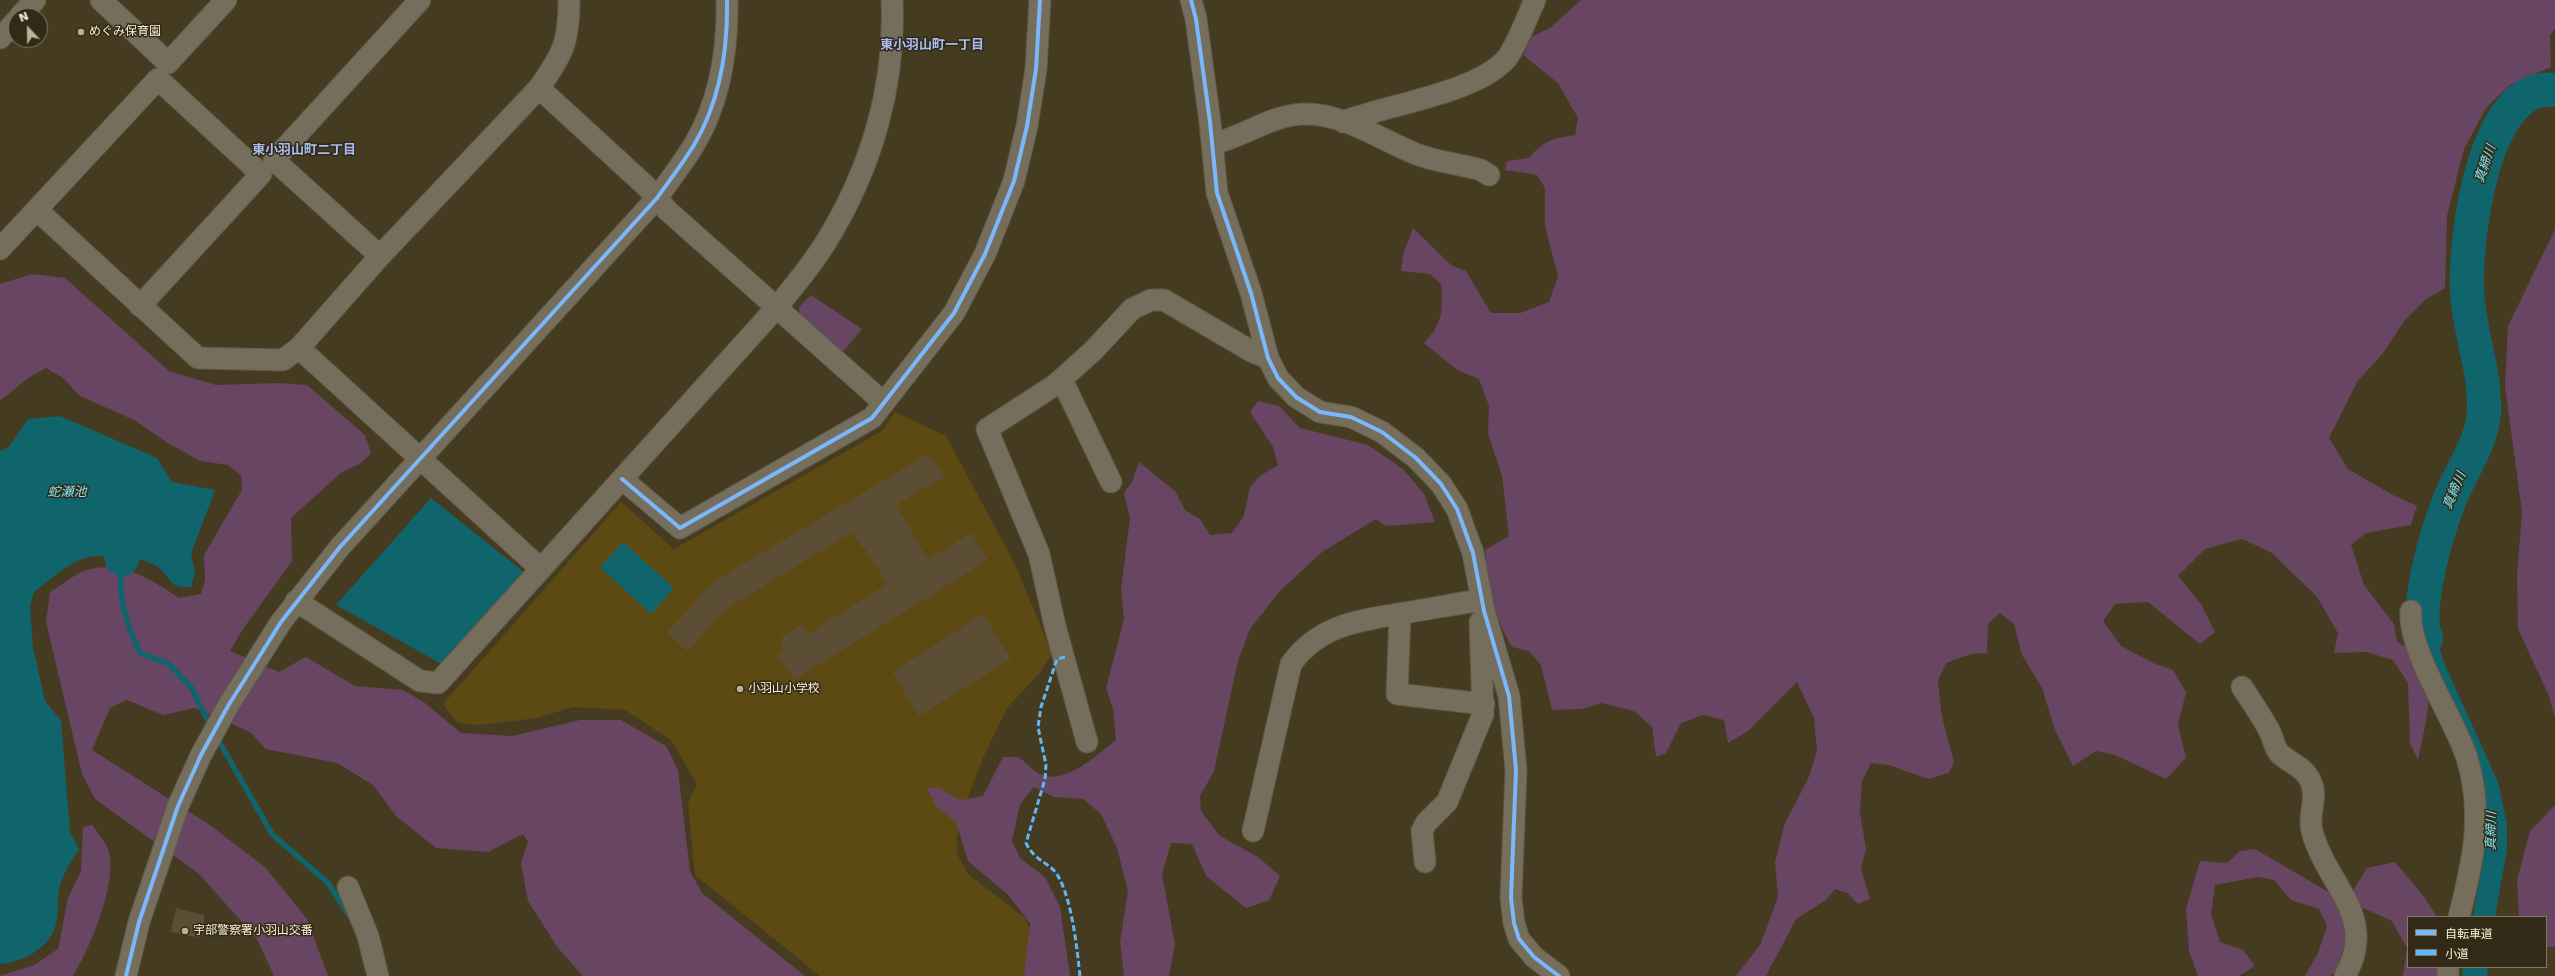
<!DOCTYPE html>
<meta charset="utf-8">
<style>
body{margin:0}
#map{position:relative;width:2555px;height:976px;overflow:hidden;background:#453b20;font-family:"DejaVu Sans","Noto Sans JP",sans-serif}
canvas{display:block}
.legend{position:absolute;left:2407px;top:916px;width:140px;height:52px;box-sizing:border-box;background:#322a16;border:1px solid #827963;margin:0;padding:5px 7px;list-style:none;font-size:12px;color:#faf0d6}
.legend li{display:flex;align-items:center;gap:8px;height:20px}
.legend b{width:20px;border:1px solid #827963}
.north{position:absolute;left:8px;top:8px;width:40px;height:40px;box-sizing:border-box;background:#322a16;border:1px solid #827963;border-radius:50%;rotate:338deg;font-size:11px;font-weight:700;line-height:16px;text-align:center;color:#faf0d6}
.north::after{content:'';display:block;margin:auto;width:14px;height:18px;background:#bbb196;clip-path:polygon(50% 0,100% 100%,50% 72%,0 100%)}
</style>
<div id="map">
<canvas width="2555" height="976"></canvas>
<ul class="legend">
<li><b style="height:5px;background:#7ab7fb"></b>自転車道</li>
<li><b style="height:5px;background:#5cb8fa"></b>小道</li>
</ul>
<div class="north">N</div>
</div>
<script>
const ctx = document.querySelector('canvas').getContext('2d');
ctx.lineJoin = 'round';
function fill(path, color) { ctx.fillStyle = color; ctx.fill(path, 'evenodd'); }
function stroke(path, color, width, dash) { ctx.strokeStyle = color; ctx.lineWidth = width; ctx.lineCap = dash ? 'butt' : 'round'; ctx.setLineDash(dash || []); ctx.stroke(path); }
function label(font, color, halo, rows, align = 'center') {
  ctx.font = font + ' "DejaVu Sans","Noto Sans JP",sans-serif'; ctx.lineWidth = 3; ctx.setLineDash([]); ctx.textBaseline = 'middle'; ctx.strokeStyle = halo; ctx.fillStyle = color; for (const [text, x, y, turn = 0] of rows) {
    ctx.save(); ctx.translate(x, y); ctx.rotate((+turn || 0) * Math.PI / 180); ctx.textAlign = isNaN(turn) ? turn : align; if (halo) ctx.strokeText(text, 0, 0); ctx.fillText(text, 0, 0); ctx.restore();
  }
}
const built = new Path2D(`
 M 895,412 L 946,436 L 1016,566 L 1052,654 L 1038,675 L 1007,708 L 982,760 L 963,811 L 957,838 L 957,854 L 968,874 L 1025,918 L 1039,954 L 1027,976 L 820,976 L 695,875 L 688,803 L 697,784 L 671,740 L 625,710 L 573,707 L 537,718 L 480,725 L 458,723 L 443,704 L 621,502 L 674,549 L 882,431 Z`);
const green = new Path2D(`
 M 1581,0 L 2555,0 L 2555,29 L 2550,35 L 2551,67 L 2510,85 L 2486,108 L 2464,149 L 2447,216 L 2445,288 L 2426,299 L 2405,320 L 2384,352 L 2357,382 L 2329,438 L 2348,469 L 2391,494 L 2417,506 L 2411,525 L 2366,533 L 2351,545 L 2364,585 L 2394,624 L 2397,642 C 2404,646 2414,650 2419,655 C 2440,677 2423,733 2418,760 L 2410,743 L 2408,683 L 2393,660 L 2366,652 L 2334,653 L 2338,633 L 2317,597 L 2272,553 L 2242,539 L 2205,549 L 2178,576 L 2201,604 L 2215,632 L 2200,644 L 2148,602 L 2115,604 L 2103,621 L 2121,646 L 2153,663 L 2173,670 L 2186,692 L 2178,725 L 2186,758 L 2166,779 L 2115,755 L 2096,751 L 2073,766 L 2055,730 L 2042,688 L 2022,655 L 2014,624 L 2000,613 L 1988,624 L 1987,653 L 1971,654 L 1946,663 L 1938,681 L 1942,717 L 1954,762 L 1949,773 L 1928,779 L 1889,765 L 1871,763 L 1862,781 L 1860,813 L 1866,849 L 1861,868 L 1870,899 L 1858,904 L 1847,893 L 1835,889 L 1826,900 L 1796,919 L 1766,976 L 1736,976 L 1760,945 L 1778,897 L 1775,862 L 1785,823 L 1808,779 L 1817,751 L 1814,718 L 1797,682 L 1748,731 L 1728,743 L 1724,720 L 1703,715 L 1681,723 L 1666,753 L 1656,757 L 1652,727 L 1634,711 L 1602,703 L 1582,709 L 1552,710 L 1541,665 L 1529,651 L 1512,647 C 1493,615 1489,586 1485,550 L 1509,536 L 1502,476 L 1488,434 L 1489,406 L 1479,379 L 1457,370 L 1424,343 C 1443,324 1443,309 1441,284 L 1430,274 L 1401,271 L 1403,255 L 1413,228 L 1451,265 L 1466,271 L 1491,313 L 1520,313 L 1549,302 L 1558,276 L 1545,226 L 1545,188 L 1537,175 L 1505,170 L 1507,161 L 1529,158 C 1544,140 1552,139 1575,135 L 1578,118 L 1558,83 L 1523,55 L 1532,37 L 1551,27 Z
 M 2555,229 L 2555,718 L 2549,696 L 2518,629 L 2517,575 L 2522,512 L 2505,386 L 2508,326 Z
 M 32,274 L 65,278 L 169,371 L 216,385 L 280,383 L 307,385 L 365,435 L 371,453 L 360,464 L 342,472 L 291,518 L 292,561 L 243,629 L 230,651 L 279,672 L 306,657 L 355,686 L 403,690 L 425,703 L 461,733 L 512,736 L 580,720 L 621,720 L 666,746 L 678,770 L 690,871 L 702,893 L 805,976 L 583,976 L 558,948 L 528,901 L 521,863 L 528,842 L 523,834 L 488,852 L 436,848 L 396,816 L 373,785 L 337,763 L 266,749 L 250,732 L 195,708 L 163,715 L 127,700 L 110,708 L 92,750 L 207,823 L 265,867 L 307,919 L 328,976 L 274,976 L 257,939 L 199,874 L 95,799 L 82,774 L 46,622 L 50,592 C 61,586 73,575 84,571 C 120,559 150,579 179,598 L 201,594 L 205,580 L 204,555 L 242,490 L 241,475 L 228,465 L 200,461 L 168,443 L 134,420 L 80,396 L 63,378 L 46,368 L 28,378 L 0,401 L 0,284 Z
 M 811,295 L 862,329 L 841,354 L 801,321 L 799,307 Z
 M 1258,401 L 1279,406 L 1300,428 L 1368,445 L 1403,469 L 1424,494 L 1435,522 L 1386,526 L 1376,519 L 1322,552 L 1280,591 L 1250,629 L 1238,661 L 1214,771 L 1200,796 L 1201,811 L 1220,836 L 1258,857 L 1280,876 L 1269,900 L 1246,908 L 1206,876 L 1192,844 L 1171,843 L 1162,874 L 1175,945 L 1169,976 L 1124,976 L 1120,942 L 1128,891 L 1117,848 L 1101,814 L 1083,799 L 1054,797 L 1034,787 L 1020,804 L 1012,841 L 1020,858 L 1045,877 L 1060,907 L 1070,976 L 1024,976 L 1030,923 L 1007,894 L 968,861 L 956,822 L 936,806 L 927,788 L 939,788 L 960,800 L 983,796 L 1003,757 L 1019,757 C 1025,762 1031,769 1038,773 C 1063,788 1098,754 1116,740 L 1113,709 L 1106,688 L 1124,619 L 1121,589 L 1130,518 L 1124,493 L 1132,482 L 1139,462 L 1175,491 L 1185,510 L 1200,519 L 1210,535 L 1232,533 L 1244,516 L 1250,487 L 1260,476 L 1278,465 L 1273,447 L 1250,412 Z
 M 2555,805 L 2555,947 L 2546,947 L 2546,917 L 2519,917 L 2517,880 L 2530,831 Z
 M 93,825 C 97,833 105,841 108,849 C 119,880 90,949 73,976 L 0,976 L 34,965 L 58,949 L 68,898 L 81,871 L 83,827 Z
 M 2255,849 L 2332,894 L 2354,889 L 2367,868 L 2395,862 L 2422,894 L 2437,917 L 2408,917 L 2408,967 L 2441,967 L 2440,976 L 2403,976 L 2407,948 L 2392,921 L 2363,908 L 2348,935 L 2336,971 L 2330,976 L 2305,976 L 2318,953 L 2327,926 L 2319,909 L 2291,900 L 2274,880 L 2258,877 L 2215,885 L 2211,914 L 2220,942 L 2243,950 L 2255,966 L 2239,976 L 2198,976 L 2189,951 L 2186,909 L 2200,861 L 2227,863 L 2240,851 Z`);
const water = new Path2D(`
 M 60,416 L 157,458 L 172,482 L 215,490 L 191,554 L 195,572 L 191,587 C 169,589 172,578 159,568 C 144,556 101,552 82,559 C 65,566 48,581 34,592 L 30,607 L 33,647 L 45,701 L 61,721 L 70,832 L 79,849 C 71,861 62,875 59,890 C 57,902 59,915 55,927 C 49,948 21,963 0,964 L 0,451 L 9,447 L 28,419 Z
 M 431,498 L 525,573 L 447,667 L 336,605 Z
 M 623,542 L 674,588 L 651,614 L 600,567 Z
 M 2424,594 L 2444,663 L 2498,782 L 2507,824 L 2507,849 L 2495,917 L 2473,917 L 2485,847 L 2484,813 L 2415,616 Z
 M 2463,967 L 2488,967 L 2487,976 L 2462,976 Z`);
const stream = new Path2D(`
 M 122,559 C 117,595 125,621 140,653 L 169,664 L 191,687 L 211,727
 M 216,736 L 272,834 L 328,883 L 349,915`);
const river = new Path2D(`
 M 0,527 L 37,520 L 114,533 L 122,559
 M 2426,639 C 2414,608 2437,531 2450,499 C 2461,470 2482,444 2484,412 C 2486,371 2468,330 2467,289 C 2465,240 2483,80 2555,90`);
const building = new Path2D(`
 M 928,454 L 945,476 L 896,505 L 928,559 L 971,533 L 988,560 L 794,680 L 778,655 L 784,651 L 780,643 L 783,636 L 802,624 L 808,634 L 887,584 L 865,548 L 863,549 L 852,532 L 723,611 L 688,652 L 667,632 L 716,580 Z
 M 983,614 L 1011,659 L 919,716 L 892,672 Z
 M 176,908 L 205,915 L 200,938 L 171,932 Z`);
const minor = new Path2D(`
 M 101,0 L 168,63 L 226,0
 M 1191,0 L 1196,19 L 1210,122 L 1217,193 L 1251,293 L 1268,358 L 1278,378 L 1296,397 L 1320,412 L 1351,417 L 1382,432 L 1416,458 L 1441,484 L 1457,509 L 1473,553 L 1484,611 L 1509,696 L 1516,770 L 1511,898 L 1514,923 L 1519,939 L 1534,957 L 1559,976
 M 20,16 L 35,0
 M 0,38 L 16,21
 M 539,88 L 646,186 L 668,211 L 884,403
 M 1343,122 C 1385,105 1478,93 1507,58 C 1519,41 1526,19 1535,0
 M 1212,144 C 1244,137 1270,115 1304,114 C 1343,113 1381,140 1416,154 C 1436,162 1460,164 1481,170 L 1489,175
 M 37,210 L 198,358 L 283,360 L 299,348 L 380,256 L 539,88 C 563,54 569,42 569,0
 M 0,249 L 158,79 L 261,174 L 140,306
 M 380,256 L 274,160 L 420,0
 M 299,348 L 541,569
 M 1062,380 L 1111,482
 M 622,479 L 680,528 L 872,418 L 954,313 L 985,254 L 1014,181 L 1027,126 L 1036,69 L 1040,0
 M 296,601 L 420,681 L 438,683 L 777,307 C 794,286 812,265 826,242 C 871,169 896,86 892,0
 M 2411,611 C 2407,650 2455,719 2467,758 C 2484,814 2473,862 2459,917
 M 1400,614 L 1397,694 L 1484,704
 M 2242,687 C 2251,701 2261,715 2269,730 C 2273,737 2274,747 2279,753 C 2288,762 2302,766 2309,778 C 2320,796 2307,813 2312,831 C 2326,885 2379,916 2345,976
 M 1087,742 L 1055,626 L 1039,554 L 987,429 L 1055,385 L 1093,351 L 1132,309 L 1151,300 L 1164,300 L 1251,351 L 1268,358
 M 1253,831 L 1291,664 C 1320,624 1359,621 1403,613 C 1429,609 1455,604 1482,600
 M 1425,862 L 1422,831 L 1426,823 L 1447,802 L 1483,714 L 1480,622
 M 348,887 L 368,936 L 378,976
 M 126,976 L 139,922 L 178,806 L 201,755 L 228,706 L 281,622 L 340,547 L 657,198 C 669,181 683,163 694,145 C 720,101 728,51 727,0
 M 2448,976 L 2448,967`);
const quiet = new Path2D(`
 M 1065,657 L 1057,659 L 1041,707 L 1038,727 L 1046,765 L 1045,779 L 1026,843 C 1035,862 1050,862 1058,876 C 1072,900 1077,948 1080,976`);
const cycleway = new Path2D(`
 M 1191,0 L 1196,19 L 1210,122 L 1217,193 L 1251,293 L 1268,358 L 1278,378 L 1296,397 L 1320,412 L 1351,417 L 1382,432 L 1416,458 L 1441,484 L 1457,509 L 1473,553 L 1484,611 L 1509,696 L 1516,770 L 1511,898 L 1514,923 L 1519,939 L 1534,957 L 1559,976
 M 622,479 L 680,528 L 872,418 L 954,313 L 985,254 L 1014,181 L 1027,126 L 1036,69 L 1040,0
 M 126,976 L 139,922 L 178,806 L 201,755 L 228,706 L 281,622 L 340,547 L 657,198 C 669,181 683,163 694,145 C 720,101 728,51 727,0`);
const markers = [
 [81,32,4,"#bbb196"],
 [740,689,4,"#bbb196"],
 [185,931,4,"#bbb196"]
];
const poiNames = [
 ["めぐみ保育園",89,32],
 ["小羽山小学校",748,689],
 ["宇部警察署小羽山交番",193,931]
];
const neighbourhoodNames = [
 ["東小羽山町一丁目",932,46],
 ["東小羽山町二丁目",304,151]
];
const waterNames = [
 ["真締川",2486,164,-71],
 ["真締川",2455,491,-67],
 ["蛇瀬池",67,493],
 ["真締川",2492,831,-89]
];
fill(built, '#5d4a12');
fill(green, '#684562');
fill(water, '#10656d');
stroke(stream, '#10656d', 5.5);
stroke(river, '#10656d', 34);
fill(building, '#5b4e34');
stroke(minor, '#5f5843', 23);
stroke(minor, '#756e5c', 21);
stroke(quiet, '#5cb8fa', 3, [6, 3]);
stroke(cycleway, '#7ab7fb', 4);
for (const [x, y, r, color] of markers) { const dot = new Path2D(); dot.arc(x, y, r, 0, 2 * Math.PI); ctx.fillStyle = color; ctx.fill(dot); stroke(dot, '#322a16', 1.5); }
label('12px', '#faf0d6', '#322a16', poiNames, 'left');
label('bold 13px', '#a9bdf3', '#322a16', neighbourhoodNames);
label('italic 13px', '#7eecfd', '#322a16', waterNames);
</script>
